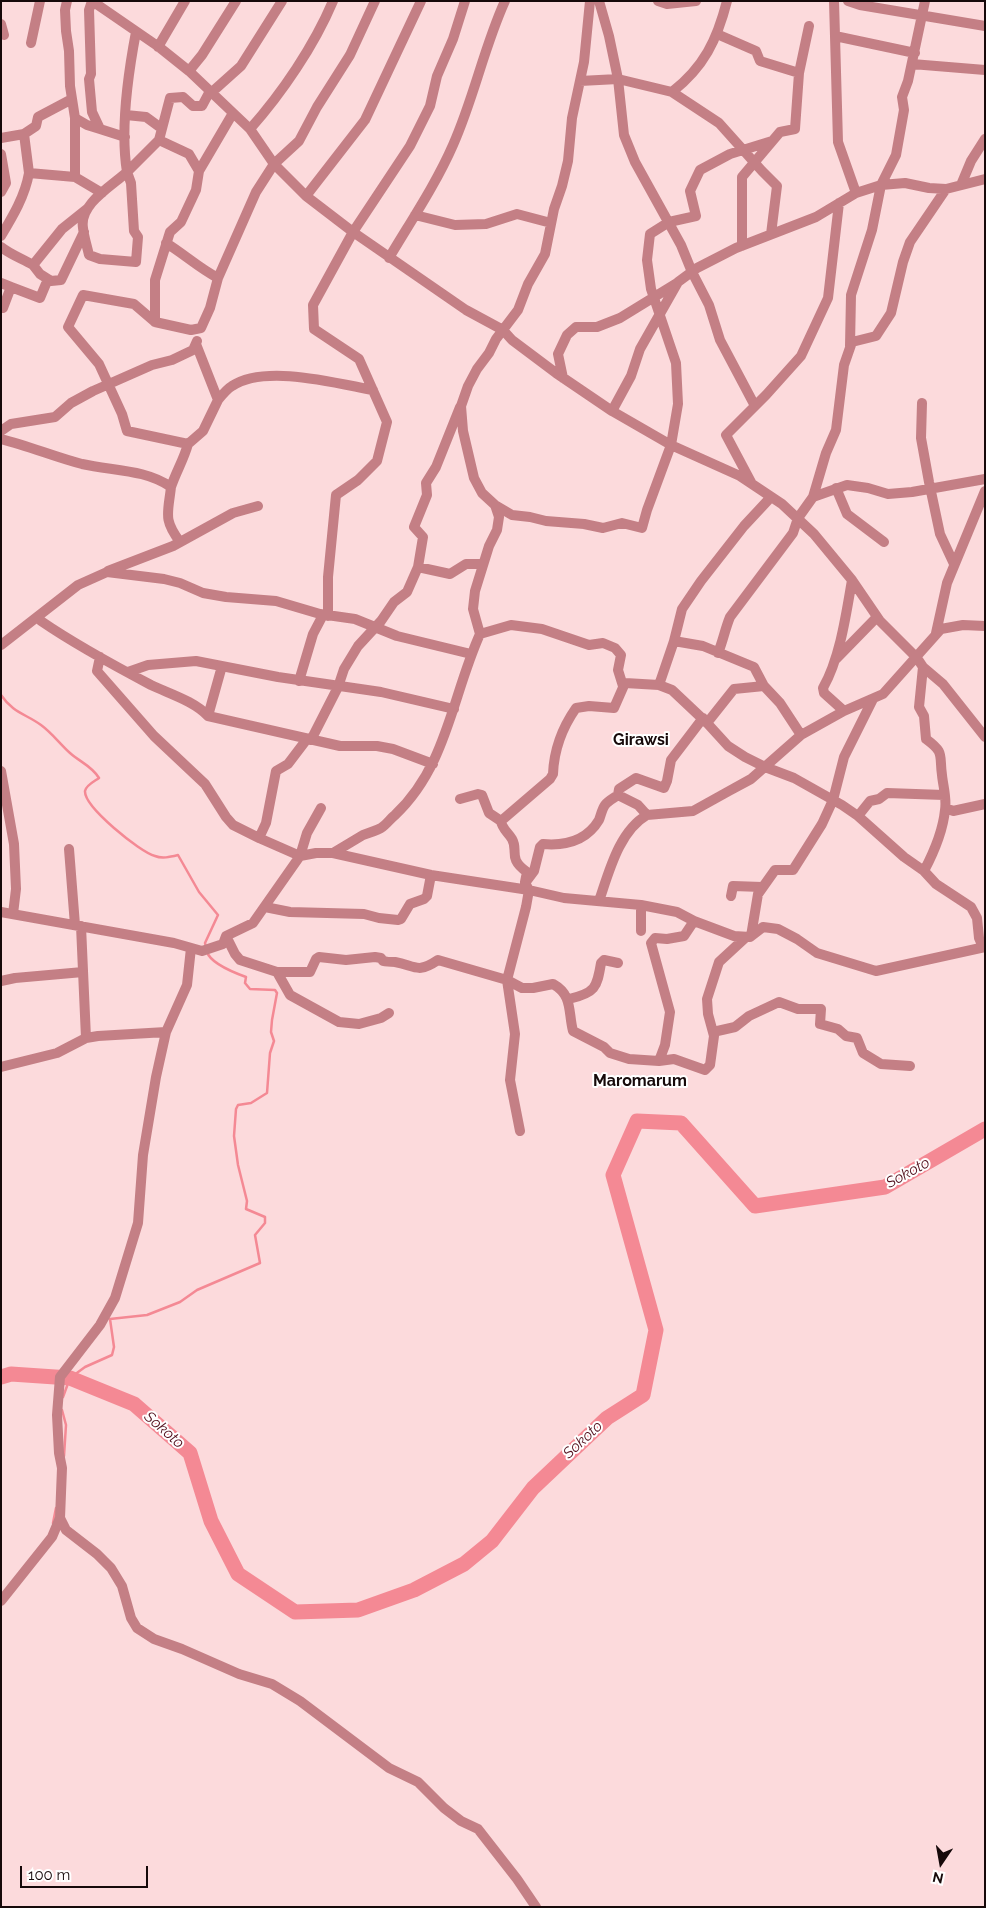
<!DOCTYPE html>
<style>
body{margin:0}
#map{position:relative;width:986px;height:1908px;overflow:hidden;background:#fcdadc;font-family:Raleway,sans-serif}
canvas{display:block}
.frame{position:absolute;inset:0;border:2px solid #16090a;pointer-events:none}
.north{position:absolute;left:916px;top:1838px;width:50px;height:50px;-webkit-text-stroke:4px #fff;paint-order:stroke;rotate:192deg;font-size:14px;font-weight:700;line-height:20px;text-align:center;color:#16090a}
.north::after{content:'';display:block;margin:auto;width:18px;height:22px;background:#16090a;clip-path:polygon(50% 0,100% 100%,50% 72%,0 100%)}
.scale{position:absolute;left:20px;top:1866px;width:128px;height:22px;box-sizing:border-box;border:2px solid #16090a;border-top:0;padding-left:6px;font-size:15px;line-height:18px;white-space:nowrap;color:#16090a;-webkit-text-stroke:4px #fff;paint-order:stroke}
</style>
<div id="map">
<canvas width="986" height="1908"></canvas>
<div class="frame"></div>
<div class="north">N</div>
<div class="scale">100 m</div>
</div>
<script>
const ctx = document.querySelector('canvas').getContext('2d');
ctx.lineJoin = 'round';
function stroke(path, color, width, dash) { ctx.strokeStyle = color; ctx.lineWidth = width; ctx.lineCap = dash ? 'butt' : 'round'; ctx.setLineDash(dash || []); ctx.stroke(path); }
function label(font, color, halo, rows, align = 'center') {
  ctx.font = font + ' Raleway,sans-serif'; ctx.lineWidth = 4; ctx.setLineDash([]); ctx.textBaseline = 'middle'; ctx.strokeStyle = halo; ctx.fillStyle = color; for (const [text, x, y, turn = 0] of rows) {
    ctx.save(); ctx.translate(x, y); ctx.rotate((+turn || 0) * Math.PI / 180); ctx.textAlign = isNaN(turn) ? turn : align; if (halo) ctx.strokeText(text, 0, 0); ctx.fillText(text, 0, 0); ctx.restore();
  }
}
const stream = new Path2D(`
 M 1,695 C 13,713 26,714 41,725 C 52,733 60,744 70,753 C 80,762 92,766 99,778 C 95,781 86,785 85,791 C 84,807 140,852 155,856 C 162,859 170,857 178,855 L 199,892 L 218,915 L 205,943 L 206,947
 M 63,1397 L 70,1378 L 85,1367 L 112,1355 L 114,1347 L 110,1319 L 147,1315 L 180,1302 L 197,1290 L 260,1263 L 255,1235 L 265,1223 L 265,1217 L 246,1209 L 247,1201 L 238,1165 L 234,1136 L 236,1109 L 238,1105 L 251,1103 L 267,1093 L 270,1053 L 274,1041 L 271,1032 L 272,1020 L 277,993 L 275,990 L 250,989 L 245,983 L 246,977 C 235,973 211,964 207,952
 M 62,1410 L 66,1425 L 64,1456
 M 53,1523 L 56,1508`);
const river = new Path2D(`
 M 1,1377 L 11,1374 L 70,1378 L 134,1404 L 190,1453 L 211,1521 L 238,1574 L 295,1612 L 358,1610 L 414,1590 L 464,1564 L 492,1541 L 533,1488 L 607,1418 L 643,1395 L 656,1330 L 613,1175 L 637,1121 L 681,1123 L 755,1206 L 885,1187 L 985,1129`);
const street = new Path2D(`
 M 92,1 L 159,47 L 189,71 L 250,129 L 274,164 L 306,196 L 353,232 L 466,310 L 503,330 L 512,340 L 556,373 L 612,411 L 671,445 L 740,476 L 782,504 L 814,534 L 852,580 L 880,621 L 917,658 L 923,667 L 943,684 L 985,737
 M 599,1 L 609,36 L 618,79 L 624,135 L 635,162 L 681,245 L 692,272 L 709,305 L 720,340 L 755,406
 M 658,1 L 667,4 L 696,1
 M 834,1 L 838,142 L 856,193
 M 848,1 L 860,5 L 985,26
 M 1,24 L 4,35
 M 136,32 C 128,74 120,129 127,172 C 112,186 79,204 83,228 C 84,237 87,246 89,255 L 100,259 L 136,262 L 138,237 L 134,231 L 131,183 L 127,172 L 159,140 L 189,154 L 199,171 L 196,190 L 181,222 L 170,232 L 155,280 L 155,322 L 191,330 L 201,328 L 210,308 L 218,278
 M 717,34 L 756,51 L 760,61 L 799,73
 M 835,36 L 915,53
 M 31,43 L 40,1
 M 158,47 L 185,1
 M 912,64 L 985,70
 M 189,71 L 202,55 L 236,1
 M 580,81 L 618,79 L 672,92 L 719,123 L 762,171 L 777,186 L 771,234
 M 212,92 L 241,66 L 282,1
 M 672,92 C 704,67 717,40 727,1
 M 126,115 L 146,117 L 161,128
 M 75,118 L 87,125 L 100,129 L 92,112 L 89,79 L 91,74 L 89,10 L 92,1
 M 100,129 L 125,137
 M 250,129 C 282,93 314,46 333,1
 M 24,134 L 36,126 L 38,117 L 72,99
 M 1,138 L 24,134 L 29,173 L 75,177 L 75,118 L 70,86 L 69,51 L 66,31 L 65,10 L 67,1
 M 159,140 L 170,98 L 183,97 L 193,106 L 202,106 L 210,91
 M 1,154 L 6,183 L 1,192
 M 199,171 L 233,113
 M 75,177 L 102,193
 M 961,185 L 971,161 L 985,139
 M 306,196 L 365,120 L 421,1
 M 415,215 L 455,225 L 486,224 L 517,214 L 551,223
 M 84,232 L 61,280 L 51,281 L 40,274 L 33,265 L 62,229 L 87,209
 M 1,236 C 13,216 25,196 29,173
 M 166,243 C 184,254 199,268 218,278 L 256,192 L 274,164 L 299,141 L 317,107 L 350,55 L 375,1
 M 742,246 L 742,177 L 780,132 L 795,129 L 799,73 L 809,26
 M 1,247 C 11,255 23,259 33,265
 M 389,258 C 411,221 436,184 453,145 C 474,98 484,47 505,1
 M 1,283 L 11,287
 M 1,307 L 3,308 L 11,287 L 40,298 L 48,279
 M 155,322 L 134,304 L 83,295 L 68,327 L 99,364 L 122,414 L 127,431 L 188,444 L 203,431 L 218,400 L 196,344
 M 850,346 L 851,295 L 872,230 L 881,185 L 896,155 L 904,110 L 902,97 L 908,81 L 925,1
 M 563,378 L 558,354 L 567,335 L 576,327 L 597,327 L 620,318 L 677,283
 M 218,400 C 222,395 227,389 232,386 C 265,364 335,383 373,390
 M 922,403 L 921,438 L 929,482 L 940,534 L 954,564
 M 612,411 L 631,376 L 640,349 L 678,282 L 697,268 L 736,248 L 816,217 L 856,193 L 881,185 L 905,183 L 929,188 L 946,189 L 985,179
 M 1,431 L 11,424 L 55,417 L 71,403 L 93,391 L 152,365 L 172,360 L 193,350 L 197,341
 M 1,439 C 29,446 55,457 82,464 C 113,471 145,469 171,487 C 176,472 184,459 188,444
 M 751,482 L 726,435 L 766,395 L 801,356 L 828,298 L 839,203
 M 171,487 C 168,514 163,519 180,542
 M 836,488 L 847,514 L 884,542
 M 813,497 L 847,485 L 868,488 L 888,494 L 912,492 L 985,479
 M 495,505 L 512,515 L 530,517 L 546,521 L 584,524 L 603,528 L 622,523 L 642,528 L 647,510 L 671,445 L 678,404 L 676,363 L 651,289 L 647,260 L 650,234 L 669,222 L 696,216 L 690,191 L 700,170 L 730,154 L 772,141
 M 418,567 L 450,574 L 466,564 L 483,564
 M 108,571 L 173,546 L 233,513 L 258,506
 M 328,616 L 328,577 L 336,495 L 358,480 L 377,461 L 387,422 L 359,359 L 314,329 L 313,305 L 353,232 L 410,146 L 430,106 L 437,76 L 453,39 L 465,1
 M 38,617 L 41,621 C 76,645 113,665 151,685 C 170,694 194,701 208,716 L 340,746 L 377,746 L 393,749 L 433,764
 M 936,633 L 947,583 L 985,491
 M 480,634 L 511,625 L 542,629 L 589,645 L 603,643 L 615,648 L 621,655 L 618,670 L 623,686
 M 674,641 L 682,609 L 701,581 L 744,526 L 771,497
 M 1,645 L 78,585 L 107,572 L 164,579 L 180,583 L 203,593 L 226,597 L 276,601 L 320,614 L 355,619 L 397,636 L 471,654
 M 718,653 C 723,641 725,629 730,617 L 793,533 L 798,518 L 813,497 L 826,453 L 836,430 L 844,365 L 852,342 L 876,336 L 891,313 L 903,262 L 910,242 L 946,189
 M 100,657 L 97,671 L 154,736 L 205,784 L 226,817 L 233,825 L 259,838
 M 836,659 L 877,617
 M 923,667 L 919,707 L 924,716 L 926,739 C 945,753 939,754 942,775 C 943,786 947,798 945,810 C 943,831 934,852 924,871
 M 128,672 L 148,665 L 196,661 L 278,677 L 381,692 L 454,709
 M 299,681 L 313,634 L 323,615
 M 659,685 L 674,641 L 703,646 L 754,667 L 764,686
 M 844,711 L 824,693 L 823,688 C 840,658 846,615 852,580
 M 208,716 L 222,666
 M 707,723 L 734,689 L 764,686 L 780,703 L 801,735
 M 307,739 L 288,764 L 276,771 L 266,823 L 259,838 L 300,856 L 307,833 L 321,808
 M 311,740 L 338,687 L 344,669 L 358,646 L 381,621 L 394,602 L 407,592 L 418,567 L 423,537 L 414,527 L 427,495 L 426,483 L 436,467 L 460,407
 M 1,771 L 14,844 L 16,889 L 13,914
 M 618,795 L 638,805 L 647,815
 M 460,799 L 478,794 L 482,795 L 489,813 L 501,821 C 502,829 508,832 512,839 C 519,851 507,858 527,872 L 525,882
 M 946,808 L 953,811 L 985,804
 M 858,816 L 870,801 L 879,799 L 887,793 L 944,795
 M 501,821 L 550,779 L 553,774 C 554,749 562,728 576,708 L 589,706 L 614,708 L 625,683 L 659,685 L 672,690 L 707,723 L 728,746 L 745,757 L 765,767 L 794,778 L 842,805 L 858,816 L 904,857 L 924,871 L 936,884 L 971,907 L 977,918 L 979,938 L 983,947
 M 69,849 L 75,925
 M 333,853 C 343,847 353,841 363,835 C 369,833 375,831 381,828 C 386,825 390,819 395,815 C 447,766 452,696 480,634 L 473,609 L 475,591 L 489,546 L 497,530 L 499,517 L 495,505 L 482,493 L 474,478 L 463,431 L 461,406 L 468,386 L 477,369 L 489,353 L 496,339 L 518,310 L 528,284 L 545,254 L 554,209 L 562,186 L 568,161 L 572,118 L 584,62 L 590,1
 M 731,896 L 733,886 L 762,887
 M 599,901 C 609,872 619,831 647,815 L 693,811 L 729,791 L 751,779 L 801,735 L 844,711 L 883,694 L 941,629 L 963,625 L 985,626
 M 641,905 L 641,931
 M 265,907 L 290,912 L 364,914 L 379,918 L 398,920 L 401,919 L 410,904 L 424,899 L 427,896 L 431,875
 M 1,912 L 174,943 L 202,951 L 223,944 L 226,936 L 253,923 L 300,856 L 316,853 L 333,853 L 431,875 L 529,890 L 564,898 L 641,905 L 677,912 L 694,921 L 734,936 L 750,937 L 763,927 L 778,929 L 797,939 L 817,953 L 876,971 L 985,947
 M 81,926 L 86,1038
 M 226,936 L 235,954 L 240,960 L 277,972 L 310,972 L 316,959 L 319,957 L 346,960 L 375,957 L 381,958 L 383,961 C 387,962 391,962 395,962 C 416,966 417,974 438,960 L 507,980 L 522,988 L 533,988 L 553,984 C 573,995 568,1012 573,1031 L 604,1047 L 610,1053 L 629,1059 L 659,1061 L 674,1059 L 705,1070 L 710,1065 L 714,1036 L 708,1014 L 707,999 L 719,962 L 745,938
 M 751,936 L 758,894 L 775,870 L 793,870 L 822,824 L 833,800 L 844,757 L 873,699
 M 277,972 L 290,995 L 339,1022 L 359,1024 L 381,1018 L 389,1013
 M 1,981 L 15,978 L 83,972
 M 569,999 C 595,993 597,988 601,963 L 604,960 L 618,963
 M 713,1032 L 735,1027 L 749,1016 L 779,1002 L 798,1009 L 821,1009 L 820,1024 L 838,1029 L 846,1036 L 857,1038 L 863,1053 L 881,1064 L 910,1066
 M 659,1061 L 665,1045 L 670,1012 L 651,943 L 655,938 L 667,939 L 684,936 L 694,921
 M 1,1067 L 57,1053 L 86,1038 L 98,1036 L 166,1032
 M 520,1131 L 510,1080 L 515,1034 L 507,980 L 526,907 L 529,890 L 525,883 L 534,871 L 540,847 L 543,844 C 566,846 587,840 599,820 C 601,815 602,809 605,805 C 608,801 614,798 618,795 L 619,789 L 636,778 L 664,788 L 667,781 L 671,760 L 703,718
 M 60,1518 L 66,1530 L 97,1554 L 111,1568 L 122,1586 L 131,1618 L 137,1628 L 154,1639 L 182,1649 L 239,1674 L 272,1684 L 300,1701 L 389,1768 L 418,1782 L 444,1808 L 461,1821 L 478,1829 L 517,1879 L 536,1907
 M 1,1601 L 52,1537 L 60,1518 L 62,1468 L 59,1453 L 57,1415 L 60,1377 L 100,1325 L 115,1298 L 138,1223 L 143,1155 L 156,1077 L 166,1032 L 187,985 L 191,948`);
const waterNames = [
 ["Sokoto",908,1173,-29],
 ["Sokoto",164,1430,41],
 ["Sokoto",583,1440,-43]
];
const quarterNames = [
 ["Girawsi",641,740],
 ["Maromarum",640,1081]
];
stroke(stream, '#f48994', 2.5);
stroke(river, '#f48994', 15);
stroke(street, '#c47f85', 10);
label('italic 15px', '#51101d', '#fff', waterNames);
label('bold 16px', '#16090a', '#fff', quarterNames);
</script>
